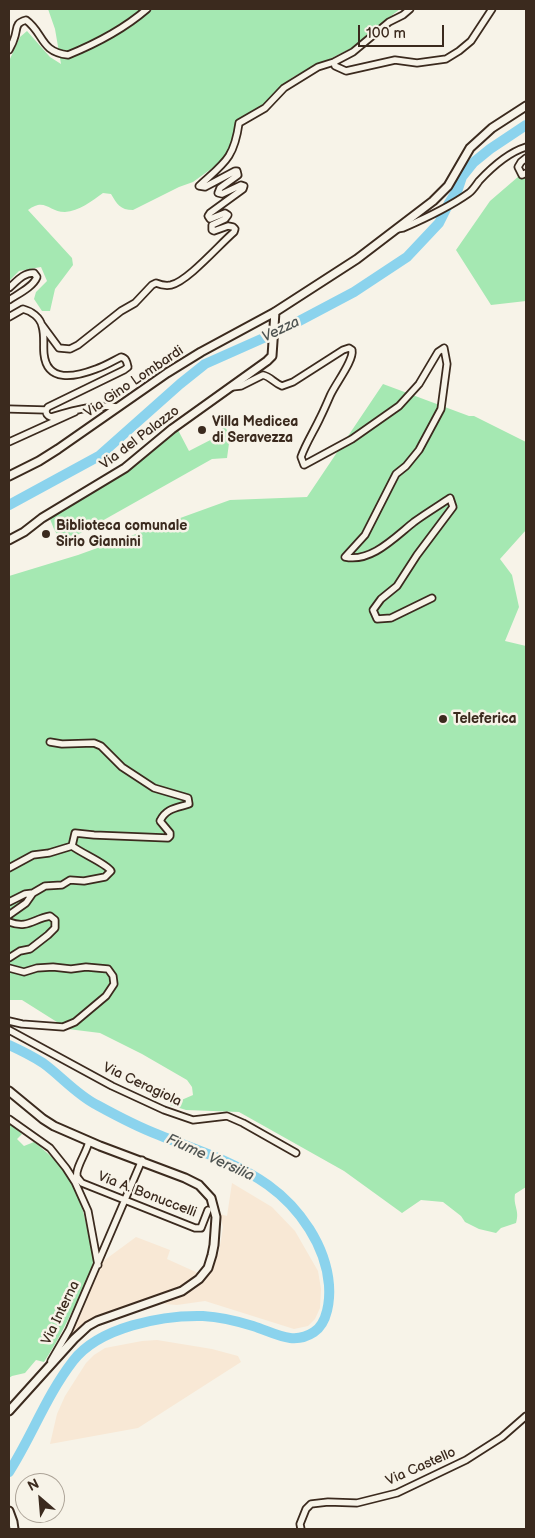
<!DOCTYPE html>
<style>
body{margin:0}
#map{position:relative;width:535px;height:1538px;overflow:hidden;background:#f7f3e8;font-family:"Balsamiq Sans",sans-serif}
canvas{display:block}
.frame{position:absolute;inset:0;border:10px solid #3b2a1e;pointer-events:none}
.north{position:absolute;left:15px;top:1473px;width:50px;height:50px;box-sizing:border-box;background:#f7f3e8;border:1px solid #aca397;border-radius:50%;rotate:333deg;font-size:14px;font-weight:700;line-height:20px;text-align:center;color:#3b2a1e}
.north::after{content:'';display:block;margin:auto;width:18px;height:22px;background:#3b2a1e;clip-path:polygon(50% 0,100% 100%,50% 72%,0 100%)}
.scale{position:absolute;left:358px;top:25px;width:86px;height:22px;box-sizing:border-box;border:2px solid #3b2a1e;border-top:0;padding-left:6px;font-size:15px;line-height:18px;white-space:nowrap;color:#3b2a1e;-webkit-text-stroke:4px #f7f3e8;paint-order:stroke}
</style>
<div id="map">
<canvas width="535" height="1538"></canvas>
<div class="frame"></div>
<div class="north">N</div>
<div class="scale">100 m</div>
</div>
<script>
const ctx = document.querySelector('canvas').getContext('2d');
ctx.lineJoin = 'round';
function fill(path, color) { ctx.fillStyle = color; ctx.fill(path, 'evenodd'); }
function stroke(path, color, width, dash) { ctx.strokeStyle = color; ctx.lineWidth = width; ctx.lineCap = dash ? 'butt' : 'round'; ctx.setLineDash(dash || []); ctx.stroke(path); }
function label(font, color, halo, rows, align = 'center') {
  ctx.font = font + ' "Balsamiq Sans",sans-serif'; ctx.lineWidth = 5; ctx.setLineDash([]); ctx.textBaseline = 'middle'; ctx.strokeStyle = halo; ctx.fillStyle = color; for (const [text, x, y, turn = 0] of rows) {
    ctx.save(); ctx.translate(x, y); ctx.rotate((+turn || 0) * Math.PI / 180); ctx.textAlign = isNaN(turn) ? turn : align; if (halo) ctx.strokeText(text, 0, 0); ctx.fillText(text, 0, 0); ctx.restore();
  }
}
const built = new Path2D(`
 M 232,1183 L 272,1207 L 295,1231 L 318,1271 L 321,1289 L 320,1308 L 315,1319 L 308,1326 L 294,1329 L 205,1301 L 177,1305 L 164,1304 L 195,1289 L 207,1278 L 219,1252 L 223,1227 L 220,1214 L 227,1216 Z
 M 136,1237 L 170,1250 L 167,1259 L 198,1273 L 179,1287 L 94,1319 L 69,1337 L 102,1262 Z
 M 157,1340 L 212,1349 L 238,1356 L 241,1362 L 138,1428 L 50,1444 L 57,1414 L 65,1396 L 86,1363 L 94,1355 L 105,1348 L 142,1341 Z`);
const green = new Path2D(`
 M 48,9 L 400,9 L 373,30 L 356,46 L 293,77 L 280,87 L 264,104 L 237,120 L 230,148 L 222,161 L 193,182 L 179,187 L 133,210 C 120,210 117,204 111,194 L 103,193 C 92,201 79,211 65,212 C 49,212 45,197 28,210 L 72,258 L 73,265 L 55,289 L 50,311 L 42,311 L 34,299 L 36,292 L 47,281 L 41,267 L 19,271 L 9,281 L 9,61 L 20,37 L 27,31 L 50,57 L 61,64 L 55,29 Z
 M 526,170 L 526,301 L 491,305 L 456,250 L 490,201 Z
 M 383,384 L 469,416 L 474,416 L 526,442 L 526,530 L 500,559 L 512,575 L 519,607 L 505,641 L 526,646 L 526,1187 L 515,1194 C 513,1206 520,1210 516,1223 L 501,1228 L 496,1233 L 479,1229 L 465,1222 L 461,1216 L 443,1202 L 421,1200 L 402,1213 L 344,1171 L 239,1112 L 186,1110 L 170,1105 L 193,1095 L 192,1087 L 187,1080 L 142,1054 L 100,1033 L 68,1029 L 22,1000 L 9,1000 L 9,576 L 78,555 L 230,500 L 307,497 Z
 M 222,421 L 230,436 L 227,458 L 212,459 L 70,539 C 56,539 55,531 50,519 L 51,516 L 128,469 L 178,430 L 189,451 L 222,434 Z
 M 9,1122 L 22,1134 L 17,1139 L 24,1146 L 34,1142 C 71,1171 80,1191 89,1237 C 91,1247 95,1258 92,1267 C 90,1277 85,1286 80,1295 C 69,1318 58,1341 44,1362 L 36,1360 L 25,1373 L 12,1376 L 9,1378 Z`);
const river = new Path2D(`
 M 9,505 L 99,456 L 180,384 L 205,364 L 286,328 L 354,292 L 407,257 L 439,223 L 449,203 L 458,189 L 462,177 L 474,162 L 490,149 L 526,125
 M 9,1045 C 20,1050 32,1056 43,1063 C 61,1076 77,1095 97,1105 C 117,1116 138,1127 159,1135 C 196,1150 236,1162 268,1185 C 300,1208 326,1246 329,1285 C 330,1299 328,1323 314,1332 C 293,1346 275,1333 253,1326 C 237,1321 220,1317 203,1316 C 162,1315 99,1327 73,1361 C 46,1396 32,1436 9,1472`);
const minor = new Path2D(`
 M 9,50 C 11,46 13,43 14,39 C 18,29 14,23 26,20 C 44,33 40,52 68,55 C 95,44 125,28 147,9
 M 334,62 L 335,66 L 346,71 L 395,60 L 417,63 L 446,59 L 459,51 L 471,41 L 492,9
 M 526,158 L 521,162 L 518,167 L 522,175 L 526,173
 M 397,229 L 403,228 C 426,218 448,208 469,193 C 473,190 476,185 479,181 C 492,167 507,153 526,147
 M 9,288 C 16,282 24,272 34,273 L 37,277 C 33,287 18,294 9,300
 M 9,317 L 23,309 C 31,311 40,317 42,326 C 45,335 43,345 44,354 C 47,383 75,377 96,369 C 105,366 113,361 121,357 C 126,358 127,362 128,367 L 124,370 L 48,407 L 46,410 C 46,414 47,416 51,417 C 72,411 94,404 117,407
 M 42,325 L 59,348 L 70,349 L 78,345 L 121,311 L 135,303 L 152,285 L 156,283 C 161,285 166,286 171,285 C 188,281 219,245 234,232 L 235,229 L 233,227 L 228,226 L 214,231 L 212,230 L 212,225 L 225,219 L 228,215 L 225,213 L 210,219 L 208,216 L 210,213 L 243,189 L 244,186 L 241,185 L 222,194 L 218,193 L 220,188 L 238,175 L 237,171 L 235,171 L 205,187 L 199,186 C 224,163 234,159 239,123 L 265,108 L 284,88 L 318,67 L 334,62 L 353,52 L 389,22 L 403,15 L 410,9
 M 232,387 L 241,386 L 263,375 C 271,377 274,383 282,386 L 293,382 L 343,350 L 349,348 L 352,350 C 354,361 335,384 330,396 C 327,403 324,410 320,418 C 314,431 306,443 301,457 L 304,465 L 352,439 L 399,406 L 419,384 L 438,352 L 444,348 L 447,364 L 441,409 L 419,450 L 406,466 L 396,474 L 365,535 L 345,557 C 371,563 395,537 414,522 C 425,514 438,506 450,498 L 453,507 L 417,555 L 397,586 L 381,599 L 373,610 L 377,619 L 391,618 L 432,598
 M 9,409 L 46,410
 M 9,442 L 75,412
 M 50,742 L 62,744 L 94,743 L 101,746 L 122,767 L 154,788 L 188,798 L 189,804 C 177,808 166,808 160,821 L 170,833 L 170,836 L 168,838 L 94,835 L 75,833 L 72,846
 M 9,868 L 33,855 L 49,853 L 72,846
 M 9,902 L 25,894 L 33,893
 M 9,915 L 26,903 L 33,893 L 45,886 L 62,885 L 70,880 L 84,881 L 105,877 L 111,871 C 107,864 81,853 72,846
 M 9,922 C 28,929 33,919 50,916 L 55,920 L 55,928 L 48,935 L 30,949 L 20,951 L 9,958
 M 9,968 L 24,972 L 37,968 L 53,967 L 71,969 L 86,967 L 108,969 L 113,976 L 114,984 L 106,996 L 75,1022 L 63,1027 L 22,1024 L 9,1021
 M 9,1030 L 112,1086 L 164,1110 L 193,1120 L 227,1116 L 243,1123 L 296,1153
 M 9,1119 L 50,1148 L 66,1168 L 75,1182 L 88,1211 L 98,1265
 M 89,1141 C 88,1150 75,1168 77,1176 C 77,1177 82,1183 82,1183 L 195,1228 L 201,1228 L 208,1210
 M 51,1361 L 69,1330 L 142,1160
 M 301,1529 L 300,1524 L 306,1509 L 311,1504 L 328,1502 L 357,1503 L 397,1493 L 466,1460 L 502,1437 L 526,1416`);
const major = new Path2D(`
 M 9,476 L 39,461 L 58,449 L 167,373 L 201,352 L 275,312 L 357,259 L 433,201 L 448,186 L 470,148 L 492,128 L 526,106
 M 9,540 L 24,532 L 42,518 L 125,468 L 172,429 L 267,361 L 272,356 L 275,312
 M 9,1091 L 43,1119 L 54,1126 L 100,1146 L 185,1178 L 199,1185 L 211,1198 L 216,1217 L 214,1245 L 212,1255 L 208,1268 L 199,1279 L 182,1291 L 97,1321 L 88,1326 L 74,1339 L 9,1411
 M 9,1511 L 13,1522 L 14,1529`);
const markers = [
 [202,430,5,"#3b2a1e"],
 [46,534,5,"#3b2a1e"],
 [443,719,5,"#3b2a1e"]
];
const streetNames = [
 ["Via Gino Lombardi",134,382,-34],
 ["Via del Palazzo",140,438,-37],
 ["Via Ceragiola",142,1085,25],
 ["Via A. Bonuccelli",147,1195,21],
 ["Via Interna",61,1313,-64],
 ["Via Castello",421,1467,-24]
];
const poiNames = [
 ["Villa Medicea",212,422],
 ["di Seravezza",212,438],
 ["Biblioteca comunale",56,526],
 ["Sirio Giannini",56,542],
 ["Teleferica",453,719]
];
const waterNames = [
 ["Vezza",281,330,-26],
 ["Fiume Versilia",210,1158,24]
];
fill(built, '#f8e8d5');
fill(green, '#a5e8b2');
stroke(river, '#8bd3ed', 10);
stroke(minor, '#3b2a1e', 9);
stroke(major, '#3b2a1e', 11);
stroke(minor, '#f7f3e8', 5.5);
stroke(major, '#f7f3e8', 7);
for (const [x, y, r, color] of markers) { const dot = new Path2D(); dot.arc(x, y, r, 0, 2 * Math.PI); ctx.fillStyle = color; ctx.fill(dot); stroke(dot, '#f7f3e8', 2); }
label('14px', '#3b2a1e', '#f7f3e8', streetNames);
label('bold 14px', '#3b2a1e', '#f7f3e8', poiNames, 'left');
label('italic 15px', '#4f5452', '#f7f3e8', waterNames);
</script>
